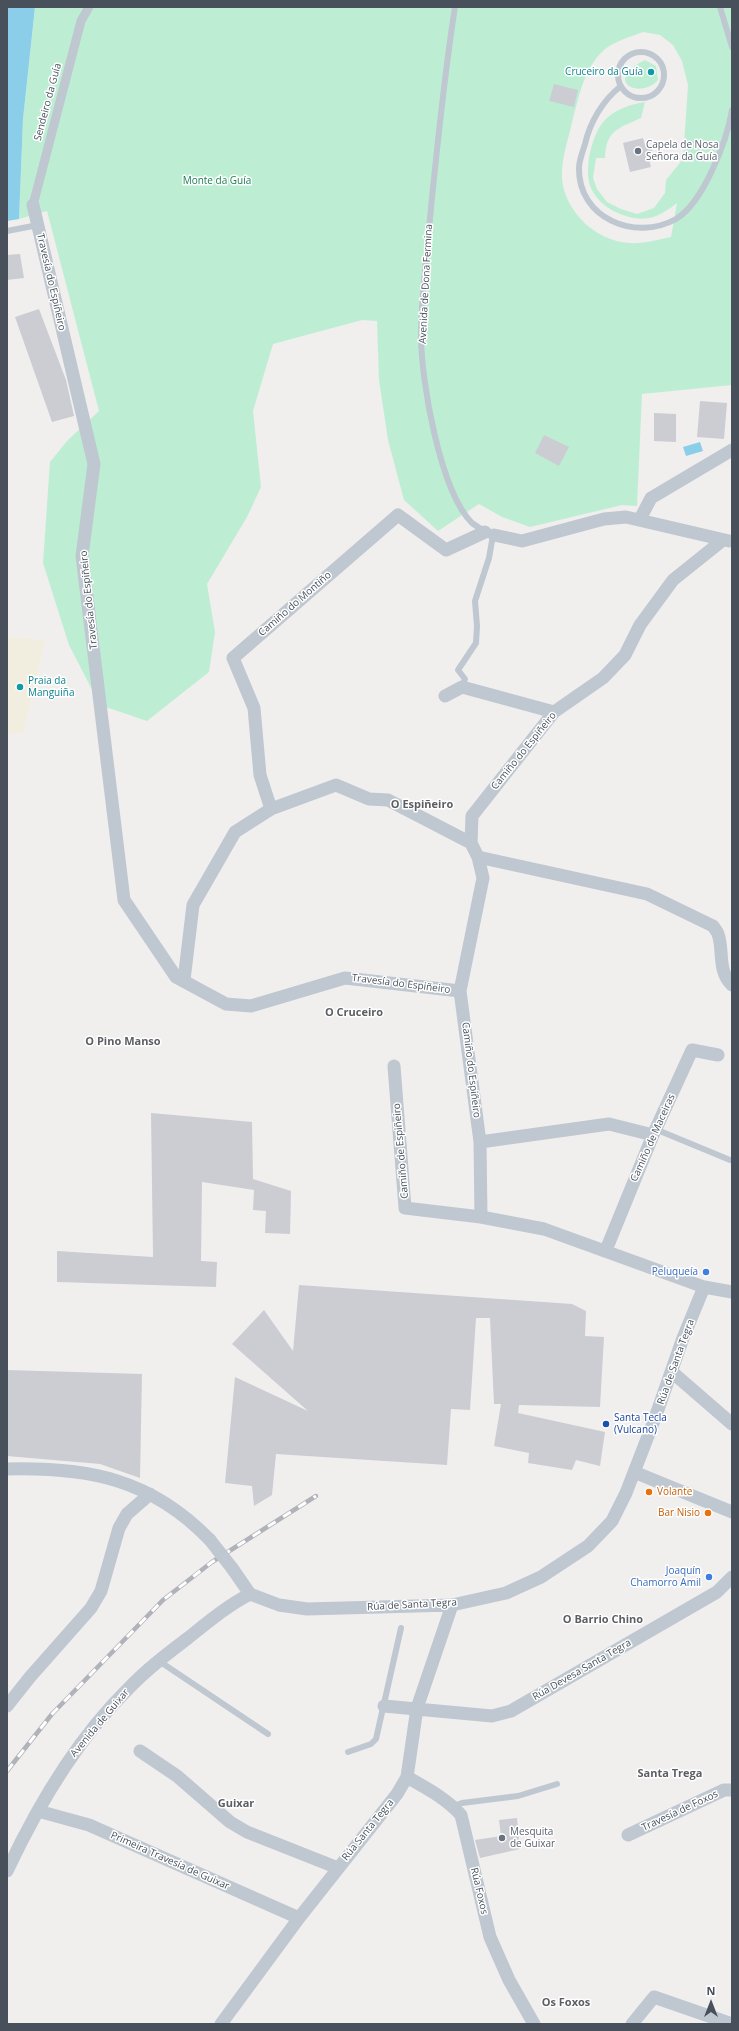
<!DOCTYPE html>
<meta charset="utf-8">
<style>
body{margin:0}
#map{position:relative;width:739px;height:2031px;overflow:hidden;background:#f1eeee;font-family:"Open Sans",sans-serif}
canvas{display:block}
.frame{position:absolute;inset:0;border:8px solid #47505b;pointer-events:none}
.north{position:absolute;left:691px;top:1983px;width:40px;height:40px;-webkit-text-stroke:3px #fff;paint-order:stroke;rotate:0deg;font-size:11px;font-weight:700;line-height:16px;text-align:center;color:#47505b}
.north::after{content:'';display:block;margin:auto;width:14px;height:18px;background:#47505b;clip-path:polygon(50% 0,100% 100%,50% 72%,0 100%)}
</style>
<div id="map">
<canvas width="739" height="2031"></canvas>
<div class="frame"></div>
<div class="north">N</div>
</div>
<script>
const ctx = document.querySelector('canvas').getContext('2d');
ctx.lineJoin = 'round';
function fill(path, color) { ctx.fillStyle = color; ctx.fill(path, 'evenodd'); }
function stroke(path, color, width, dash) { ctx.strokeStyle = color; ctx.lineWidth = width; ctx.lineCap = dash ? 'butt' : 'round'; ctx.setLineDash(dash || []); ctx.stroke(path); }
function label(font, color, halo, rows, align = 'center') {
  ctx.font = font + ' "Open Sans",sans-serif'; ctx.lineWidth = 3; ctx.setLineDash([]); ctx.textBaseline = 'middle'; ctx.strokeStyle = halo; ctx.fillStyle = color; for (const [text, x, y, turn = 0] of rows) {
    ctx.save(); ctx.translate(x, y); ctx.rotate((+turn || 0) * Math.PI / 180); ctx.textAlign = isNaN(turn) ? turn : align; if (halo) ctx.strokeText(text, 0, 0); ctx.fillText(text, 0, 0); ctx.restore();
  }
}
const green = new Path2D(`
 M 35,7 L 732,7 L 732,385 L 642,394 L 637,506 L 622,505 L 530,527 L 502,517 L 479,504 L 438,531 L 404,500 L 388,440 L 379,380 L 377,321 L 362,320 L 273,344 L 253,411 L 261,487 L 247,517 L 207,584 L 215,632 L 209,672 L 147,721 L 100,705 L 69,645 L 43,563 L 50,462 L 67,441 L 99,411 L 47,211 L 19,219 L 23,119 ZM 643,32 L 660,35 L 673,45 L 682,61 L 688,85 L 683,159 L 666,180 L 665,193 L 654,208 L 637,214 L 621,209 L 607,202 L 597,189 L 593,178 L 596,158 L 605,158 C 606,130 619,128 641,118 L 645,102 C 632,104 619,108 608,117 C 592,130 583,170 591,188 C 600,210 635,225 656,216 C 663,213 671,208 677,203 L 671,237 C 657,240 643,244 629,243 C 596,241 564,211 562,178 C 561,158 569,138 573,118 C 580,94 584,68 604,50 C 615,41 630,37 643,32 Z
 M 645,60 L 656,66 L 658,80 C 639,101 602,80 645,60 Z`);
const sand = new Path2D(`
 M 7,637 L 45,640 L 23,733 L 7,734 Z`);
const water = new Path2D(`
 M 7,7 L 35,7 L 23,119 L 19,219 L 7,221 Z
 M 700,442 L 703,451 L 686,456 L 683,447 Z`);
const building = new Path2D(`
 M 554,84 L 578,90 L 574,107 L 549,101 Z
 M 643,138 L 645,145 L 651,147 L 653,155 L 649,159 L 651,167 L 630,172 L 623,143 Z
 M 20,254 L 24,278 L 7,280 L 7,255 Z
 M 39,309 L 66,380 L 74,416 L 52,422 L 15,317 Z
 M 700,401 L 727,403 L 724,439 L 697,437 Z
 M 654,413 L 676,414 L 676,442 L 654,441 Z
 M 544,435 L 569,447 L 559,466 L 535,453 Z
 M 151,1113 L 252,1122 L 253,1179 L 291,1191 L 290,1234 L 265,1233 L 266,1211 L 253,1210 L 254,1190 L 202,1182 L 201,1261 L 217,1262 L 216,1287 L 57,1282 L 57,1251 L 153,1257 Z
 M 299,1285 L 572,1304 L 586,1311 L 585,1336 L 604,1337 L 600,1407 L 519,1405 L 518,1413 L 605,1432 L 600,1466 L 576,1460 L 572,1470 L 528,1463 L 529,1453 L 494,1446 L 501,1404 L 494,1404 L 490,1318 L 476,1318 L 470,1410 L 451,1409 L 447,1465 L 276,1454 L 272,1495 L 254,1506 L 252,1486 L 225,1483 L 235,1377 L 308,1411 L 232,1344 L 264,1310 L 293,1351 Z
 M 7,1370 L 142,1374 L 140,1478 L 100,1464 L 7,1456 Z
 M 517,1818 L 520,1849 L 480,1858 L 475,1840 L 501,1836 L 499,1820 Z`);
const service = new Path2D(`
 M 455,7 C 444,77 437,147 430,218 C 427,257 421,296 421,335 C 421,381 440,491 472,523 C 476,526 481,529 485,531
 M 720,7 L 732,47
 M618 75a23 23 0 1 1 46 0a23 23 0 1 1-46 0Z
 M 621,86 C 603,100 590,122 585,144 C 583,151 579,160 579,168 C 578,218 635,242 676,219 C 703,203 727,141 732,110
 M 7,231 L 38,225
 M 462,687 L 465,679 L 458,670 L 476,643 L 477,626 L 475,601 L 489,558 L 493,535
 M 655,1129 L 730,1160
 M 159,1661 L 268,1734
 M 348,1752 L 371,1744 L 376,1739 L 401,1628
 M 453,1806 L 462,1803 L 518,1796 L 557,1784`);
const pedestrian = new Path2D(`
 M 33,205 L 81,21 L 89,7`);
const minor = new Path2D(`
 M 33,205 L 94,464 L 82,556 L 124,900 L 176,977 L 226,1004 L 251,1006 L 345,978 L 460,991
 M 640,519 L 651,498 L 732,450
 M 494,535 L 522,541 L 604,519 L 626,517 L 729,541
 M 723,540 L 673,580 L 640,625 L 625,655 L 603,678 L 554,712 L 472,816 L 471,843 L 478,857 L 483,878 L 460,991 L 480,1142 L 481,1217 L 544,1229 L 704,1287 L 732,1292
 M 445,696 L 462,687 L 554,712
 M 271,809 L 260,775 L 254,708 L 233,658 L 398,515 L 446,550 L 485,532
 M 478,857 L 647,894 L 713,926 C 714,928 717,931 718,934 C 724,950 717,971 732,985
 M 184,980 L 193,905 L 235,832 L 271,809 L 336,785 L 369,799 L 388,800 L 471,843
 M 394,1066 L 405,1208 L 481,1217
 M 480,1142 L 609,1124 L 653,1135
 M 606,1250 L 653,1135 L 692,1050 L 718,1055
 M 672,1372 L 732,1424
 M 7,1469 C 89,1467 151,1479 210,1540
 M 634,1472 L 732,1512
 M 232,1568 L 250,1594
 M 250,1594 L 279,1605 L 307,1609 L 452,1605 L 506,1593 L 541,1577 L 588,1546 L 612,1521 L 626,1493 L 655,1418 L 683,1338 L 704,1287
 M 7,1706 L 30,1677 L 91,1608 L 101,1591 L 119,1528 L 127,1514 L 150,1494
 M 384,1706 L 492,1716 L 511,1711 L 717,1592 L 732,1577
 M 140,1751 L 177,1776 L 230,1822 L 247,1832 L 338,1868
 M 407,1777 C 426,1788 446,1798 461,1815 L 490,1937 L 509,1980 L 534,2024
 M 38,1811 L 89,1825 L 299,1918
 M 628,1835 L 724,1790 L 732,1790
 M 7,1871 C 38,1805 76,1740 128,1689 C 146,1670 167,1654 188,1638 C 208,1622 227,1606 250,1594
 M 221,2024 L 299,1918 L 397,1794 L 407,1777 L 417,1708 L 452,1605
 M 632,2024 L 654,1997 L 732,2024`);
const rail = new Path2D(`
 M 7,1771 L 52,1714 L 163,1600 L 212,1562 L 316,1496`);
const minorBridge = new Path2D(`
 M 210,1540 L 232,1568`);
const markers = [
 [651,72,4,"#0f9aa8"],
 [638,151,4,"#6b7280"],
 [20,687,4,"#0f9aa8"],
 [706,1272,4,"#3f7fe0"],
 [606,1424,4,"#1a4fb4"],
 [649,1492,4,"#e8710a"],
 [708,1513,4,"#e8710a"],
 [709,1577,4,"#3f7fe0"],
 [502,1838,4,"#6b7280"]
];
const cultureNames = [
 ["Cruceiro da Guía",643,72],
 ["Praia da",28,681,"left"],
 ["Manguiña",28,693,"left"]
];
const streetNames = [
 ["Sendeiro da Guía",48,102,-75],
 ["Travesía do Espiñeiro",51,282,77],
 ["Avenida de Dona Fermina",426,284,-87],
 ["Travesía do Espiñeiro",89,600,-96],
 ["Camiño do Montiño",295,604,-41],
 ["Camiño do Espiñeiro",524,751,-51],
 ["Travesía do Espiñeiro",401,984,7],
 ["Camiño do Espiñeiro",471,1070,83],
 ["Camiño de Maceiras",653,1138,-66],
 ["Camiño de Espiñeiro",401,1151,-95],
 ["Rúa de Santa Tegra",676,1362,-70],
 ["Rúa de Santa Tegra",412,1605,-3],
 ["Rúa Devesa Santa Tegra",582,1670,-30],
 ["Avenida de Guixar",100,1723,-50],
 ["Travesía de Foxos",680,1811,-25],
 ["Rúa Santa Tegra",368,1830,-51],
 ["Primeira Travesía de Guixar",170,1861,24],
 ["Rúa Foxos",479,1891,77]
];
const worshipNames = [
 ["Capela de Nosa",646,145],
 ["Señora da Guía",646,157],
 ["Mesquita",510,1832],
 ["de Guixar",510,1844]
];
const parkNames = [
 ["Monte da Guía",217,181]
];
const shopNames = [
 ["Peluqueía",698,1272],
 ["Joaquín",701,1571],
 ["Chamorro Amil",701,1583]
];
const transitNames = [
 ["Santa Tecla",614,1418],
 ["(Vulcano)",614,1430]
];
const foodNames = [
 ["Volante",657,1492],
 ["Bar Nisio",700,1513,"right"]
];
const neighbourhoodNames = [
 ["O Espiñeiro",422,805],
 ["O Cruceiro",354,1013],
 ["O Pino Manso",123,1042],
 ["O Barrio Chino",603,1620],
 ["Santa Trega",670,1774],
 ["Guixar",236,1804],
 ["Os Foxos",566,2003]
];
fill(green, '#bdeed4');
fill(sand, '#f2eedf');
fill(water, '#8bceea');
fill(building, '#cbcdd3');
stroke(service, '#bfc7d0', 6);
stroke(pedestrian, '#bfc7d0', 9);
stroke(minor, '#bfc7d0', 13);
stroke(rail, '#b0b3b9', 4.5);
stroke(rail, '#fff', 3, [9]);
stroke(minorBridge, '#bfc7d0', 13);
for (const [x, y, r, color] of markers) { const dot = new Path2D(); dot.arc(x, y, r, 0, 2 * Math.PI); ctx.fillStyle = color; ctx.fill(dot); stroke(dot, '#fff', 1.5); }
label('10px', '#0d838f', '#fff', cultureNames, 'right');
label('10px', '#47505b', '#fff', streetNames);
label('10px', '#5b616d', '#fff', worshipNames, 'left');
label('10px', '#187c53', '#fff', parkNames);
label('10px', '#366cbe', '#fff', shopNames, 'right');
label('10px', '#164399', '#fff', transitNames, 'left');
label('10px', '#c56008', '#fff', foodNames, 'left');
label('bold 11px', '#5b5e63', '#fff', neighbourhoodNames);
</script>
